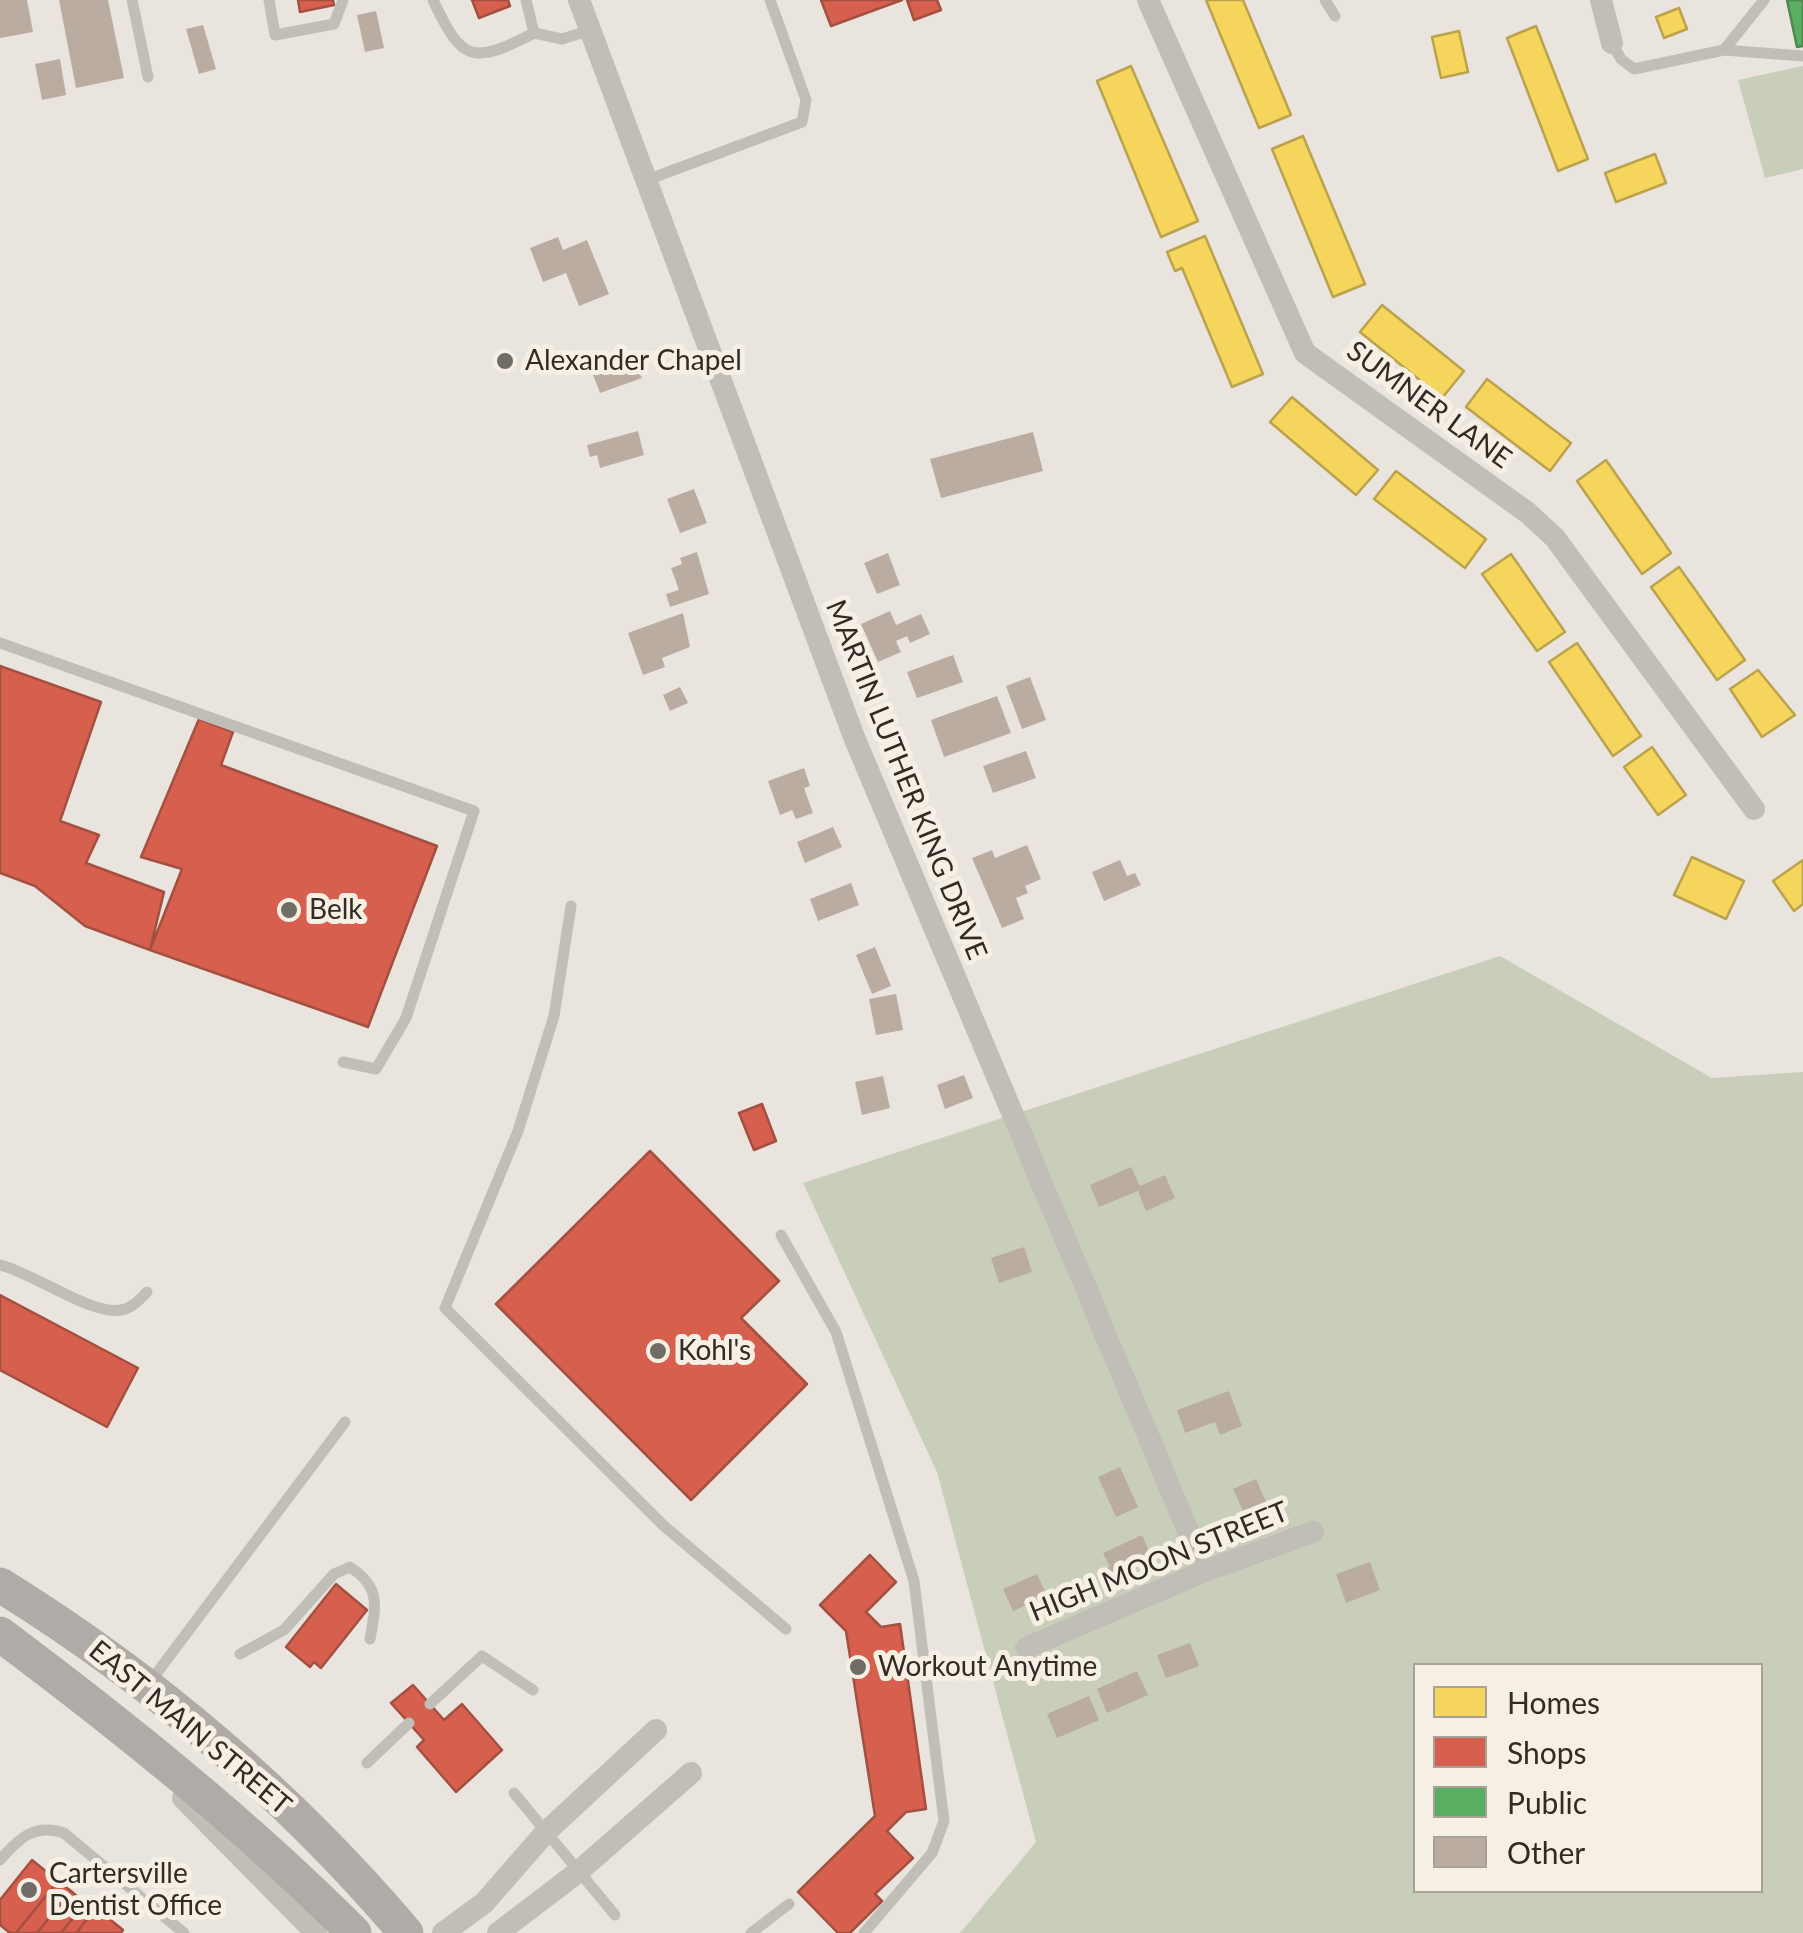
<!DOCTYPE html>
<style>
body{margin:0}
#map{position:relative;width:1803px;height:1933px;overflow:hidden;background:#e9e5de;font-family:Lato,sans-serif}
canvas{display:block}
.legend{position:absolute;left:1413px;top:1663px;width:350px;height:230px;box-sizing:border-box;background:#f6f0e4;border:2px solid #a7a198;margin:0;padding:12px 18px;list-style:none;font-size:30px;color:#312b26}
.legend li{display:flex;align-items:center;gap:20px;height:50px}
.legend b{width:50px;border:2px solid #a7a198}
</style>
<div id="map">
<canvas width="1803" height="1933"></canvas>
<ul class="legend">
<li><b style="height:28px;background:#f6d55c"></b>Homes</li>
<li><b style="height:28px;background:#d6604d"></b>Shops</li>
<li><b style="height:28px;background:#5aae61"></b>Public</li>
<li><b style="height:28px;background:#bbaca2"></b>Other</li>
</ul>
</div>
<script>
const ctx = document.querySelector('canvas').getContext('2d');
ctx.lineJoin = 'round';
function fill(path, color) { ctx.fillStyle = color; ctx.fill(path, 'evenodd'); }
function stroke(path, color, width, dash) { ctx.strokeStyle = color; ctx.lineWidth = width; ctx.lineCap = dash ? 'butt' : 'round'; ctx.setLineDash(dash || []); ctx.stroke(path); }
function label(font, color, halo, rows, align = 'center') {
  ctx.font = font + ' Lato,sans-serif'; ctx.lineWidth = 10; ctx.setLineDash([]); ctx.textBaseline = 'middle'; ctx.strokeStyle = halo; ctx.fillStyle = color; for (const [text, x, y, turn = 0] of rows) {
    ctx.save(); ctx.translate(x, y); ctx.rotate((+turn || 0) * Math.PI / 180); ctx.textAlign = isNaN(turn) ? turn : align; if (halo) ctx.strokeText(text, 0, 0); ctx.fillText(text, 0, 0); ctx.restore();
  }
}
const green = new Path2D(`
 M 1803,66 L 1803,169 L 1765,178 L 1738,80 Z
 M 1500,956 L 1712,1078 L 1803,1072 L 1803,1933 L 960,1933 L 1036,1842 L 937,1472 L 803,1183 ZM 1416,1666 L 1760,1666 L 1760,1890 L 1416,1890 Z`);
const homes = new Path2D(`
 M 1206,0 L 1243,0 L 1291,115 L 1259,128 Z
 M 1679,8 L 1687,29 L 1664,38 L 1656,17 Z
 M 1536,26 L 1588,159 L 1558,171 L 1507,38 Z
 M 1459,31 L 1468,72 L 1441,78 L 1432,37 Z
 M 1131,66 L 1198,221 L 1161,237 L 1097,81 Z
 M 1303,136 L 1365,284 L 1333,297 L 1272,149 Z
 M 1655,154 L 1666,183 L 1616,202 L 1605,173 Z
 M 1205,236 L 1263,374 L 1232,387 L 1182,268 L 1175,271 L 1167,252 Z
 M 1382,305 L 1464,371 L 1442,398 L 1360,332 Z
 M 1487,379 L 1571,443 L 1550,471 L 1466,407 Z
 M 1292,397 L 1378,470 L 1356,495 L 1270,422 Z
 M 1606,460 L 1671,553 L 1642,574 L 1577,481 Z
 M 1396,471 L 1486,539 L 1465,568 L 1374,499 Z
 M 1511,554 L 1565,632 L 1537,651 L 1482,574 Z
 M 1679,567 L 1745,660 L 1717,680 L 1651,587 Z
 M 1577,643 L 1641,736 L 1613,756 L 1549,662 Z
 M 1758,670 L 1795,715 L 1762,737 L 1730,689 Z
 M 1652,747 L 1686,795 L 1658,815 L 1624,767 Z
 M 1692,857 L 1744,881 L 1726,919 L 1674,895 Z
 M 1803,860 L 1803,904 L 1794,911 L 1773,881 Z`);
const shops = new Path2D(`
 M 298,0 L 333,0 L 334,5 L 300,12 Z
 M 472,0 L 508,0 L 510,6 L 479,18 Z
 M 821,0 L 902,0 L 831,26 Z
 M 907,0 L 937,0 L 941,10 L 914,20 Z
 M 0,666 L 101,702 L 60,821 L 99,835 L 86,863 L 164,892 L 150,950 L 85,926 L 35,886 L 0,873 Z
 M 199,719 L 233,732 L 221,765 L 437,846 L 368,1027 L 150,950 L 182,869 L 141,857 Z
 M 762,1104 L 776,1141 L 754,1150 L 739,1113 Z
 M 650,1151 L 779,1281 L 741,1318 L 807,1384 L 691,1500 L 496,1304 Z
 M 0,1295 L 138,1368 L 107,1427 L 0,1370 Z
 M 870,1555 L 896,1582 L 866,1612 L 881,1627 L 900,1624 L 926,1809 L 906,1812 L 887,1831 L 913,1858 L 875,1894 L 882,1901 L 850,1933 L 838,1933 L 798,1892 L 875,1816 L 846,1631 L 820,1605 Z
 M 336,1584 L 367,1610 L 321,1668 L 314,1662 L 310,1667 L 286,1647 Z
 M 413,1685 L 444,1720 L 462,1704 L 502,1750 L 456,1792 L 417,1747 L 424,1740 L 391,1703 Z
 M 32,1860 L 58,1881 L 16,1933 L 10,1933 L 0,1925 L 0,1900 Z
 M 58,1881 L 71,1891 L 37,1933 L 16,1933 Z
 M 71,1891 L 85,1903 L 61,1933 L 37,1933 Z
 M 85,1903 L 94,1911 L 76,1933 L 61,1933 Z
 M 96,1908 L 123,1930 L 121,1933 L 76,1933 Z`);
const public = new Path2D(`
 M 1787,0 L 1803,0 L 1803,46 L 1797,47 Z`);
const building = new Path2D(`
 M 0,0 L 27,0 L 33,32 L 0,38 Z
 M 59,0 L 108,0 L 124,78 L 76,88 Z
 M 376,11 L 384,48 L 365,52 L 357,15 Z
 M 203,25 L 216,69 L 199,74 L 186,29 Z
 M 60,59 L 66,95 L 42,100 L 35,64 Z
 M 558,237 L 563,250 L 587,240 L 609,294 L 579,306 L 566,273 L 543,282 L 530,248 Z
 M 626,351 L 642,378 L 600,393 L 589,364 Z
 M 638,431 L 644,455 L 600,468 L 597,455 L 590,457 L 587,445 Z
 M 1033,432 L 1043,471 L 941,498 L 930,459 Z
 M 694,489 L 707,523 L 680,533 L 667,499 Z
 M 697,552 L 709,594 L 670,607 L 666,594 L 679,590 L 671,568 L 682,564 L 680,558 Z
 M 888,553 L 900,585 L 877,594 L 864,563 Z
 M 890,611 L 896,625 L 921,614 L 930,634 L 910,643 L 907,636 L 896,641 L 901,652 L 878,662 L 861,624 Z
 M 683,613 L 690,647 L 662,658 L 665,667 L 643,675 L 628,633 Z
 M 866,641 L 875,662 L 857,670 L 847,649 Z
 M 953,655 L 963,682 L 917,698 L 907,672 Z
 M 1030,677 L 1046,720 L 1022,729 L 1006,686 Z
 M 680,687 L 688,703 L 670,711 L 663,695 Z
 M 997,696 L 1011,733 L 944,757 L 931,720 Z
 M 1026,751 L 1036,778 L 993,793 L 983,766 Z
 M 804,768 L 810,786 L 804,788 L 813,813 L 796,819 L 792,810 L 780,815 L 768,781 Z
 M 833,827 L 842,847 L 805,863 L 797,842 Z
 M 1027,845 L 1041,879 L 1025,886 L 1028,893 L 1016,898 L 1024,919 L 1002,928 L 972,858 L 992,850 L 995,858 Z
 M 1120,860 L 1127,876 L 1135,873 L 1141,885 L 1104,901 L 1092,872 Z
 M 851,883 L 859,905 L 818,921 L 810,899 Z
 M 875,947 L 891,986 L 872,994 L 856,955 Z
 M 896,994 L 903,1030 L 876,1035 L 869,999 Z
 M 964,1075 L 973,1098 L 945,1109 L 937,1085 Z
 M 883,1076 L 890,1108 L 862,1115 L 855,1082 Z
 M 1131,1167 L 1140,1186 L 1165,1175 L 1175,1198 L 1146,1211 L 1138,1191 L 1099,1207 L 1090,1185 Z
 M 1024,1247 L 1032,1272 L 999,1283 L 991,1258 Z
 M 1229,1391 L 1242,1426 L 1220,1435 L 1215,1422 L 1185,1433 L 1177,1410 Z
 M 1120,1467 L 1138,1507 L 1116,1517 L 1098,1477 Z
 M 1256,1479 L 1273,1518 L 1251,1528 L 1233,1489 Z
 M 1142,1535 L 1152,1558 L 1106,1579 L 1102,1570 L 1110,1567 L 1103,1553 Z
 M 1370,1562 L 1380,1590 L 1346,1603 L 1336,1574 Z
 M 1037,1574 L 1047,1596 L 1013,1611 L 1003,1589 Z
 M 1190,1643 L 1199,1666 L 1166,1678 L 1157,1655 Z
 M 1137,1671 L 1148,1695 L 1107,1713 L 1097,1689 Z
 M 1089,1696 L 1099,1720 L 1057,1738 L 1047,1714 Z`);
const lane = new Path2D(`
 M 132,0 L 148,77
 M 269,0 L 275,35 L 334,24 L 343,0
 M 433,0 C 462,62 472,65 534,33 L 562,39 L 591,30
 M 526,0 L 534,33
 M 1325,0 L 1335,16
 M 1612,43 L 1621,59 L 1634,69 L 1724,50 L 1803,56
 M 1724,50 L 1764,0
 M 647,180 L 802,122 L 806,100 L 770,0
 M 0,643 L 474,811 L 406,1018 L 376,1069 L 343,1062
 M 571,906 L 554,1016 L 518,1131 L 445,1308 L 664,1526 L 786,1629
 M 781,1235 L 836,1332 L 914,1581 L 944,1821 L 932,1853 L 864,1933
 M 0,1265 C 34,1273 92,1316 121,1310 C 133,1308 140,1299 147,1292
 M 240,1654 L 284,1630 L 334,1574 L 350,1567 C 381,1587 376,1606 370,1639
 M 150,1682 L 345,1422
 M 430,1704 L 482,1656 L 533,1690
 M 367,1763 L 409,1723
 M 514,1793 L 615,1915
 M 0,1860 C 19,1838 35,1823 64,1833 L 184,1933
 M 751,1933 L 789,1904`);
const street = new Path2D(`
 M 579,0 L 854,737 L 1205,1571
 M 1148,0 L 1305,353 L 1528,513 L 1555,538 L 1754,809
 M 1601,0 L 1612,43
 M 1026,1648 L 1205,1571 L 1313,1532
 M 183,1798 L 316,1933
 M 443,1933 L 484,1903 L 546,1832 L 656,1730
 M 498,1933 L 578,1872 L 691,1773`);
const primary = new Path2D(`
 M 0,1585 C 152,1679 290,1797 406,1933
 M 0,1634 C 124,1727 244,1823 354,1933`);
const markers = [
 [505,361,10,"#716c66"],
 [289,910,10,"#716c66"],
 [658,1351,10,"#716c66"],
 [858,1667,10,"#716c66"],
 [29,1890,10,"#716c66"]
];
const poiNames = [
 ["Alexander Chapel",525,361],
 ["Belk",309,910],
 ["Kohl's",678,1351],
 ["Workout Anytime",878,1667],
 ["Cartersville",49,1874],
 ["Dentist Office",49,1906]
];
const streetNames = [
 ["SUMNER LANE",1429,405,36],
 ["MARTIN LUTHER KING DRIVE",906,780,68],
 ["HIGH MOON STREET",1159,1562,-22],
 ["EAST MAIN STREET",190,1728,40]
];
fill(green, '#c8ceb9');
fill(homes, '#f6d55c');
stroke(homes, '#bba24c', 2.5);
fill(shops, '#d6604d');
stroke(shops, '#a45041', 2.5);
fill(public, '#5aae61');
stroke(public, '#4e874f', 2.5);
fill(building, '#bbaca2');
stroke(lane, '#c1bdb7', 11);
stroke(street, '#c1bdb7', 22);
stroke(primary, '#b0aba6', 35);
for (const [x, y, r, color] of markers) { const dot = new Path2D(); dot.arc(x, y, r, 0, 2 * Math.PI); ctx.fillStyle = color; ctx.fill(dot); stroke(dot, '#f6f0e4', 4); }
label('28px', '#312b26', '#f6f0e4', poiNames, 'left');
label('28px', '#312b26', '#f6f0e4', streetNames);
</script>
